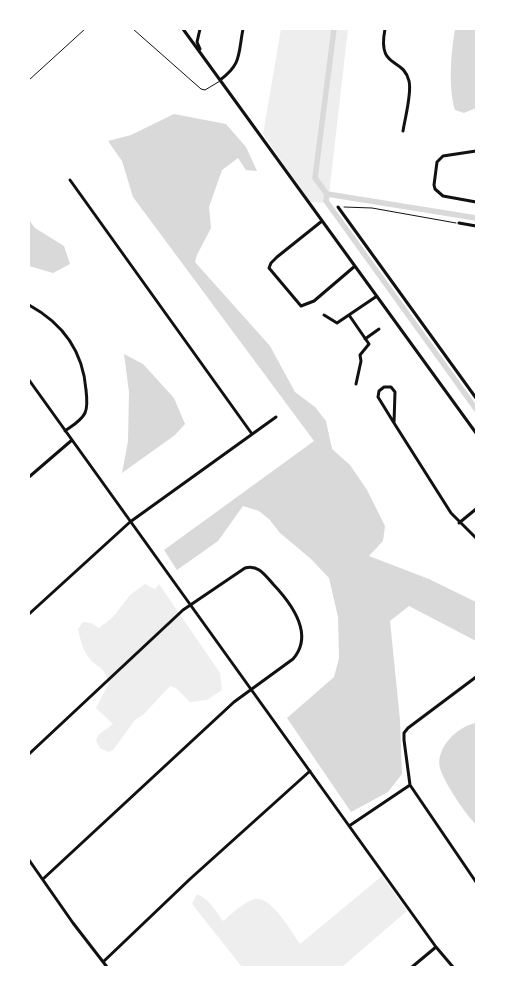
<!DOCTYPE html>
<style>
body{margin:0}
#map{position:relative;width:505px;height:996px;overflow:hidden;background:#fff;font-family:Arial,sans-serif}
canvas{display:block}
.frame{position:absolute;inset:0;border:30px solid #fff;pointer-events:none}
</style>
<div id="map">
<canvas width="505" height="996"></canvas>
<div class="frame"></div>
</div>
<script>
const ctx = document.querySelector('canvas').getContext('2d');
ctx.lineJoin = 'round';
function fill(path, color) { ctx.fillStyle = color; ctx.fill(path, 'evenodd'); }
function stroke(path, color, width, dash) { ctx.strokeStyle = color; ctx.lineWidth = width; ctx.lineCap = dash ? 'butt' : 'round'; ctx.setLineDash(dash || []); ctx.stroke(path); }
const green = new Path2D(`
 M 281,29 L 348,29 L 328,203 L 310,202 L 263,134 Z
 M 145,584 L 155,589 L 159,584 L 220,673 L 222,690 L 207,700 L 190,702 L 176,688 L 170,686 L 143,715 L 135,720 L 113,750 L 109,752 L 100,748 L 96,741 L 98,735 L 113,724 L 96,708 L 109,683 C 104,664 95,668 87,655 C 82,648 80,638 78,629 L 83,622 L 91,623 L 99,628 L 113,617 L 130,595 Z
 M 382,876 L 407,911 L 342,967 L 242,967 L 192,904 L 197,894 C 210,900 215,910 223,921 C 232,914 243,902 255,899 C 272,896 291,932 300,944 Z`);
const water = new Path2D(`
 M 455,29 L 476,29 L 476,108 L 464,113 L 455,110 C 448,88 451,52 455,29 Z
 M 174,114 L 226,124 L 246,147 L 257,171 L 246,170 L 238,158 L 222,170 L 209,207 L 211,228 L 197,255 L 195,262 L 270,346 L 295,392 L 315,407 L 326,421 L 332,449 L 350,465 L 367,490 L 385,526 L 383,541 L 369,556 L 429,579 L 476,602 L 476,641 L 409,606 L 390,621 L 400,720 L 402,774 L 388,792 L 351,812 L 287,718 L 334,677 L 339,658 L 338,617 L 329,578 L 311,559 L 280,533 L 269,519 L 259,511 L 243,506 L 218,541 L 177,570 L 164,550 L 314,441 L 133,197 L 122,161 L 108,141 L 131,135 Z
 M 29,220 L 35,228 L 64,246 L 70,264 L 53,273 L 29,266 Z
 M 124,354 L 143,364 L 174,398 L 185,424 L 175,435 L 122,473 L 128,441 L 129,392 Z
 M 476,723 L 476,824 C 466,816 443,780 440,768 C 435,748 458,726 476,723 Z`);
const canal = new Path2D(`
 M 334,29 L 315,178 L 327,194 L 476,218
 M 327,194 L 326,201 L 476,409`);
const path = new Path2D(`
 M 344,207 L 372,208 L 456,223`);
const service = new Path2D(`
 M 133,29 L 201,89 L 205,90 L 220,81
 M 29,80 L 85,29`);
const minor = new Path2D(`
 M 183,29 L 476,433
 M 200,29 L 197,42 L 200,49
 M 385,29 C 377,70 403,56 409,81 C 412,93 405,118 403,131
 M 220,80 C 242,64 238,54 243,29
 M 476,151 L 443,156 L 437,162 L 434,185 L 435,189 L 443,196 L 476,202
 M 70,180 L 252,434
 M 338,207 L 476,398
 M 322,221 L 277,257 L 271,263 L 269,268 L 301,306 L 314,301 L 355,266
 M 459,223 L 476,226
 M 29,305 C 62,323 83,351 86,390 C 87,398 88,406 85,413 C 81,421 72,426 65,431
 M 324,315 L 337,323 L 377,296
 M 349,315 L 369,344 L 360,355 L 361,361 L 356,384
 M 365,339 L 379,329
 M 29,380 L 436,947 L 453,967
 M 384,387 L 391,387 L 395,392 L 394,423 L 378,397 L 379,391 Z
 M 394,423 L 451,513 L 476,538
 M 29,477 L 72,440
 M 459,523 L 476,509
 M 29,614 L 130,522 L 276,417
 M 476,677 L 408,728 L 404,733 L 404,740 L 410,785 L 476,882
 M 29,754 L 183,610 L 245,568 C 258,564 265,575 273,584 C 291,603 315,634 293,659 L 234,702 L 43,879
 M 349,826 L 410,785
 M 29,860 L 73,923 L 107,967
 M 103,962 L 190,879 L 310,771
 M 412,967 L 436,947`);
fill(green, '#eee');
fill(water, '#d9d9d9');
stroke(canal, '#d9d9d9', 5.5);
stroke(path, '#111', 1);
stroke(service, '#111', 1);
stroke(minor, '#111', 3);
</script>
